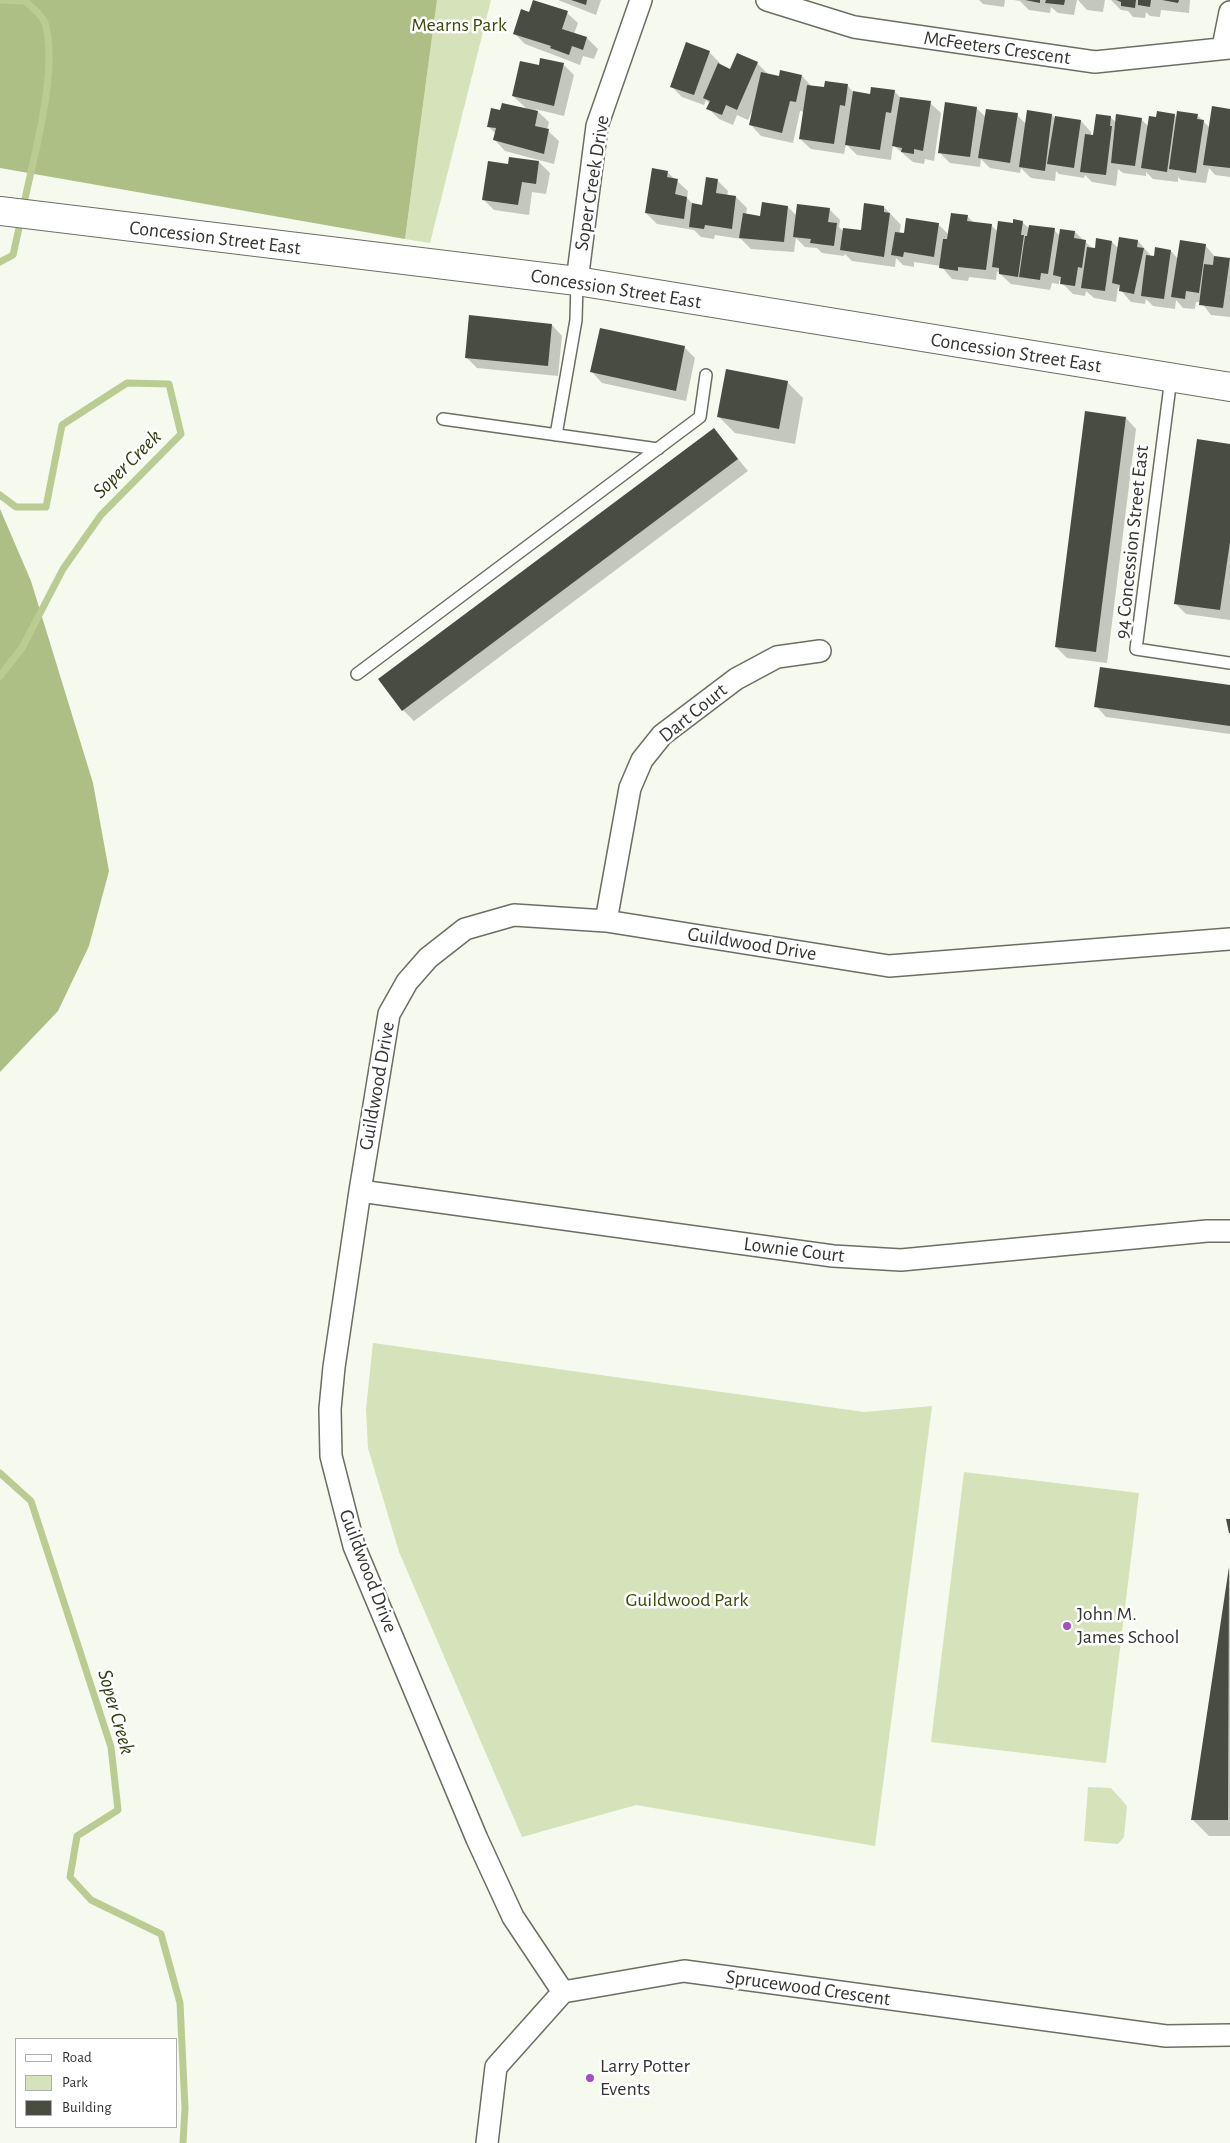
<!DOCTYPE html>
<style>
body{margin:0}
#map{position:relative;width:1230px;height:2143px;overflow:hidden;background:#f6f9ee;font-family:"Alegreya Sans",sans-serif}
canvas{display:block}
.legend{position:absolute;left:15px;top:2038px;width:162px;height:90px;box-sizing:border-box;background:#fff;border:1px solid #aeafad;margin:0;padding:6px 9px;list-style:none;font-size:15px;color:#353632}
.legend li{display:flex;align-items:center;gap:10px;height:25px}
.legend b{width:25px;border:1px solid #aeafad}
</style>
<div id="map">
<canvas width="1230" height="2143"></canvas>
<ul class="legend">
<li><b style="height:6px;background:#fff"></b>Road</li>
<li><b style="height:14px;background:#d6e2b9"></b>Park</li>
<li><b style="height:14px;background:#494c42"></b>Building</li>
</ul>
</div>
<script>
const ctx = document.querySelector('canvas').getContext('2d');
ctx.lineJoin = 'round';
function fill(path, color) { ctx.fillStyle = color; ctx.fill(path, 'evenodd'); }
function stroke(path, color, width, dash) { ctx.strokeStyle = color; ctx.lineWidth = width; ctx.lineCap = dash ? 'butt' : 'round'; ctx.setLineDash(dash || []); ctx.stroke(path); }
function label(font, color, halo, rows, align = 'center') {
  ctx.font = font + ' "Alegreya Sans",sans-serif'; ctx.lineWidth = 5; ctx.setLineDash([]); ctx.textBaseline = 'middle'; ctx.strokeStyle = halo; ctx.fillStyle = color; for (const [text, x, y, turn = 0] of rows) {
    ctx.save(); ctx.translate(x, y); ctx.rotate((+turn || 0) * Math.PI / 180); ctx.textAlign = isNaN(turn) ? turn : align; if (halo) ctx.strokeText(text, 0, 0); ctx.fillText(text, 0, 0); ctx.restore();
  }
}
const green = new Path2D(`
 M 437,0 L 491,0 L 430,243 L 405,239 Z
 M 373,1343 L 864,1412 L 932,1406 L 875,1846 L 636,1805 L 522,1837 L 399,1552 L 368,1448 L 366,1409 Z
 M 964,1472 L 1139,1493 L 1106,1763 L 931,1742 Z
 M 1088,1787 L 1111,1788 L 1127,1806 L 1124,1837 L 1118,1844 L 1084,1841 Z`);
const forest = new Path2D(`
 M 0,0 L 437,0 L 405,239 L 0,168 Z
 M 0,509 L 31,581 L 93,783 L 109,871 L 89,946 L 58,1011 L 0,1072 Z`);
const shadow = new Path2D(`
 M 558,0 L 601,0 L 596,15 Z
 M 979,0 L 1005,0 L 1004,7 L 983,4 Z
 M 1013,0 L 1077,0 L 1074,15 L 1058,13 L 1051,7 L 1050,13 L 1029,10 L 1020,1 Z
 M 1078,0 L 1105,0 L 1103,12 L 1087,10 Z
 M 1111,0 L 1190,0 L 1189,13 L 1161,10 L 1160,17 L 1150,16 L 1146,12 L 1145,18 L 1133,17 L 1128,11 L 1121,10 Z
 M 567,13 L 578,23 L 574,34 L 587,38 L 598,49 L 594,59 L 583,56 L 580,65 L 525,44 L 514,33 Z
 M 709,52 L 720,63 L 719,65 L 731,70 L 757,63 L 768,74 L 779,78 L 781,72 L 802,76 L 812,87 L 825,89 L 848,86 L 854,93 L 871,95 L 894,91 L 901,98 L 930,103 L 941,113 L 934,161 L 925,159 L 924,164 L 913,162 L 893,145 L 891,160 L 857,155 L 846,144 L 844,154 L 811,149 L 800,139 L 804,112 L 800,111 L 793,143 L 761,136 L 751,125 L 753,109 L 748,120 L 737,115 L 733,125 L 719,119 L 708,108 L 710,104 L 706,100 L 704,105 L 682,97 L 671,86 Z
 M 563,64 L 574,75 L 564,116 L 535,109 L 549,122 L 547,130 L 559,141 L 554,164 L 505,151 L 495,140 L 496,134 L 488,126 L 501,111 L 527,109 L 513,96 L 540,66 Z
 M 976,108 L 986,117 L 1017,115 L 1026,124 L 1052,115 L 1056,119 L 1081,121 L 1091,132 L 1091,136 L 1094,137 L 1110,117 L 1117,123 L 1141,119 L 1148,126 L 1157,118 L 1174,115 L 1177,118 L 1197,115 L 1210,128 L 1230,110 L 1230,177 L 1215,175 L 1209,168 L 1206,183 L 1181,180 L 1178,177 L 1178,182 L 1153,179 L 1146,172 L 1146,176 L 1123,173 L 1118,169 L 1116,186 L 1092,182 L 1085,175 L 1084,178 L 1059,174 L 1056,171 L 1055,181 L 1031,178 L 1021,168 L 1020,173 L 990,168 L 981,159 L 980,167 L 950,163 L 939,152 Z
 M 510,158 L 539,162 L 550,173 L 546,194 L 532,192 L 529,215 L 494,210 L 483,199 L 509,166 Z
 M 667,172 L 688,191 L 687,198 L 694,205 L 703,206 L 717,180 L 728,191 L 727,196 L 736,197 L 747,208 L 746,215 L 761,217 L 788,207 L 797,216 L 829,209 L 840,220 L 839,227 L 844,232 L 862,231 L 884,207 L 901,225 L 899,234 L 905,234 L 938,224 L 949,235 L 967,216 L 974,223 L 991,225 L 998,232 L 1022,222 L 1030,229 L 1054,230 L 1060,236 L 1075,232 L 1093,249 L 1112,242 L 1119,249 L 1138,241 L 1152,257 L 1171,251 L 1178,259 L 1205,245 L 1216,258 L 1230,261 L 1230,317 L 1211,315 L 1201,302 L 1196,302 L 1195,309 L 1183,308 L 1176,300 L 1175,309 L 1153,306 L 1146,299 L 1145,304 L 1131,302 L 1118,287 L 1116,302 L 1094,298 L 1086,291 L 1085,296 L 1073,294 L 1059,280 L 1059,284 L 1052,283 L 1050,290 L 1011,284 L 997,271 L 996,280 L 969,277 L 968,281 L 952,279 L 941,266 L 914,262 L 914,267 L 903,265 L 896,258 L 895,267 L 852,261 L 845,254 L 844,256 L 822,253 L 817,248 L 805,247 L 796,238 L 794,252 L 751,249 L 741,239 L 715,235 L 714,239 L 701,237 L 694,230 L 657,224 L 646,213 Z
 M 552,325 L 562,336 L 558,376 L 477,368 L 466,357 Z
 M 684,347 L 695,358 L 686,401 L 602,383 L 592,372 Z
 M 787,382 L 803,398 L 795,444 L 735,433 L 718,416 Z
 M 1126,418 L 1136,429 L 1107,663 L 1067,658 L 1056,647 Z
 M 714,429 L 748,471 L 414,721 L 403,710 Z
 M 1230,445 L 1230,620 L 1186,614 L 1175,603 Z
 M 1230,686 L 1230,734 L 1106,717 L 1096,706 Z
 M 1230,1568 L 1230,1836 L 1209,1836 L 1192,1819 Z`);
const stream = new Path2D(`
 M 0,0 L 25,1
 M 23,208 C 33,159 59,70 45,23 C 42,14 30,7 25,0
 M 0,262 L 13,255 L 21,219
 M 0,495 L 16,507 L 46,507 L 62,425 L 127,383 L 169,384 L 181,434 L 101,515 L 63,569 L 22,648 L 0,676
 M 0,1473 L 31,1501 L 111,1747 L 118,1810 L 77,1836 L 70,1877 L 91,1900 L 161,1934 L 180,2003 L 185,2108 L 183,2143`);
const building = new Path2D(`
 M 533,0 L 568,11 L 562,29 L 587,37 L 583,50 L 572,46 L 569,55 L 550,48 L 551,46 L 513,34 L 521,9 L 529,12 Z
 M 571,0 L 587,0 L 586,5 Z
 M 1025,0 L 1040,0 L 1040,3 Z
 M 1046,0 L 1065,0 L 1064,5 L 1045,3 Z
 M 1116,0 L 1136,0 L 1135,8 L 1121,6 L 1121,2 Z
 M 1138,0 L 1151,0 L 1150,7 L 1138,5 Z
 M 1162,0 L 1179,0 L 1178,3 Z
 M 686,42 L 710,51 L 694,95 L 670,87 Z
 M 737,53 L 758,62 L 737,110 L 726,105 L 722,115 L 706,109 L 710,101 L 703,98 L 718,63 L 730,69 Z
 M 540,58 L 564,63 L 554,106 L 512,96 L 520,61 L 539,65 Z
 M 780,70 L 802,75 L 796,102 L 790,101 L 782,133 L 749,125 L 761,72 L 779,76 Z
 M 825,81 L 848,84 L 845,106 L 840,105 L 834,144 L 799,139 L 807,85 L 824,87 Z
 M 871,87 L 895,90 L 891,113 L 886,112 L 880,150 L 845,145 L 853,91 L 870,94 Z
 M 900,97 L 931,101 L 923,151 L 914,149 L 914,154 L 901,152 L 902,148 L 892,146 Z
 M 945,102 L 977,107 L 970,157 L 938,153 Z
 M 502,103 L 538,111 L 535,126 L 549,129 L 544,154 L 493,140 L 496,128 L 487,127 L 491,108 L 500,110 Z
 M 1212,106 L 1230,109 L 1230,168 L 1203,165 Z
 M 986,109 L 1018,113 L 1010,163 L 978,158 Z
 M 1027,110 L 1052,114 L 1045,171 L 1019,167 Z
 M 1157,111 L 1175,114 L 1167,172 L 1141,168 L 1149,116 L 1156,117 Z
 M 1177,111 L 1198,114 L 1197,119 L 1204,120 L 1196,173 L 1169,169 Z
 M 1096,114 L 1111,116 L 1110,126 L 1112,126 L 1106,175 L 1080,172 L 1085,134 L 1093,135 Z
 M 1116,114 L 1142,118 L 1135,166 L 1111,163 Z
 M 1055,116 L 1081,120 L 1074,168 L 1047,164 Z
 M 509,157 L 539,161 L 536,184 L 522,182 L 518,205 L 482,200 L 488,161 L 508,164 Z
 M 652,168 L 668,171 L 667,177 L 678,179 L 675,194 L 687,197 L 684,219 L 645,213 Z
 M 706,177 L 718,179 L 716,193 L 736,196 L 732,229 L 705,225 L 704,229 L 689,227 L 692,203 L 702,205 Z
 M 762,202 L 788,206 L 784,242 L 739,238 L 743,213 L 760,216 Z
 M 864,203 L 884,206 L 884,212 L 890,213 L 884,257 L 840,250 L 843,228 L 861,230 Z
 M 797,204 L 830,208 L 828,222 L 837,223 L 834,246 L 810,243 L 811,239 L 793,237 Z
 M 951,213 L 968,215 L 967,221 L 992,224 L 986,270 L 958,267 L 958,271 L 939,268 L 943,239 L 947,239 Z
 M 906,218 L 939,223 L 934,257 L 904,252 L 903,257 L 891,255 L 895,232 L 904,233 Z
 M 1013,219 L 1023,221 L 1021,235 L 1024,235 L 1018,277 L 999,274 L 999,268 L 992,267 L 998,221 L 1013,223 Z
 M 1029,225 L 1055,228 L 1048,274 L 1041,273 L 1040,280 L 1019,277 L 1025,236 L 1027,236 Z
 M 1060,229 L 1075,231 L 1074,238 L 1086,240 L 1082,268 L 1078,267 L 1075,286 L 1060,284 L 1061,277 L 1053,275 Z
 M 1119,237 L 1138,240 L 1137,247 L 1144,248 L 1134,294 L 1119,291 L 1120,285 L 1112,283 Z
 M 1096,238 L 1112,241 L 1105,291 L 1081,288 L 1087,247 L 1095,248 Z
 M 1180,240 L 1206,244 L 1199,293 L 1186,291 L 1185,299 L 1171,297 Z
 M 1155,247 L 1171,250 L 1164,299 L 1141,296 L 1146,255 L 1154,256 Z
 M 1214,256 L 1230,258 L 1223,308 L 1199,305 L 1204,264 L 1213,265 Z
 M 469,315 L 552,324 L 548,366 L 465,358 Z
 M 600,328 L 685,346 L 676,391 L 590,372 Z
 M 726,369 L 788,381 L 779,429 L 717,417 Z
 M 1085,411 L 1126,417 L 1096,652 L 1055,647 Z
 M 714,428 L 738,459 L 402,711 L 378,679 Z
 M 1197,439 L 1230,444 L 1230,542 L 1220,610 L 1174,604 Z
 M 1100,667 L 1230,685 L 1230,726 L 1094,707 Z
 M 1226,1519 L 1230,1519 L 1230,1533 L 1229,1533 Z
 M 1229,1567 L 1228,1820 L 1191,1820 Z`);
const service = new Path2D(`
 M 1171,378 L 1136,649 L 1230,663
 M 443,419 L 658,449
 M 556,435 L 576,320 L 577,281
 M 357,674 L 700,417 L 706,375`);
const minor = new Path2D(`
 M 767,0 L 854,27 L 1095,62 L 1230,48
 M 1223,47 L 1230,12
 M 577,281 L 597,126 L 641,0
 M 606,921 L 630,788 L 642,760 L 662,735 L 736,679 L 777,657 L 820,651
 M 360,1191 L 833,1256 L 901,1260 L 1207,1231 L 1230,1231
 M 563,1992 L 513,1917 L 477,1839 L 354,1546 L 331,1456 L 330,1409 L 334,1367 L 360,1191 L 389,1014 L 407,982 L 428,958 L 465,929 L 514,915 L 606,921 L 889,966 L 1230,939
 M 487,2143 L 496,2067 L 563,1992 L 684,1971 L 1166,2036 L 1230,2035`);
const tertiary = new Path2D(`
 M 0,211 L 577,281 L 1230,387`);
const markers = [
 [1067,1626,5,"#a450c0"],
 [590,2078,5,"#a450c0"]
];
const parkNames = [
 ["Mearns Park",459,25],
 ["Guildwood Park",687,1600]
];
const streetNames = [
 ["McFeeters Crescent",997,48,8],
 ["Soper Creek Drive",592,183,-81],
 ["Concession Street East",215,238,7],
 ["Concession Street East",616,289,9],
 ["Concession Street East",1016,353,9],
 ["94 Concession Street East",1132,542,-84],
 ["Dart Court",693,713,-39],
 ["Guildwood Drive",752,944,9],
 ["Guildwood Drive",377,1086,-80],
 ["Lownie Court",794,1250,7],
 ["Guildwood Drive",368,1571,69],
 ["Sprucewood Crescent",808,1988,8]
];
const poiNames = [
 ["John M.",1077,1614],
 ["James School",1077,1637],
 ["Larry Potter",600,2066],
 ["Events",600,2089]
];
const waterNames = [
 ["Soper Creek",127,464,-45],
 ["Soper Creek",116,1712,74]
];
fill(green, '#d6e2b9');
fill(forest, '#aebf85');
fill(shadow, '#0003');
stroke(stream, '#bbcc92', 7);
fill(building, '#494c42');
stroke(service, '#6a6e63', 14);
stroke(minor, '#6a6e63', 24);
stroke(tertiary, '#6a6e63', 30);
stroke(service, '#fff', 11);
stroke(minor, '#fff', 21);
stroke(tertiary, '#fff', 28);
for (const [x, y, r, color] of markers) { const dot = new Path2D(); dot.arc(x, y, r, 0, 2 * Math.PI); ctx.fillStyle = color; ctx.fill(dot); stroke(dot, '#fff', 2); }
label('20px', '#3d4a06', '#fff', parkNames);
label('20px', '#353632', '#fff', streetNames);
label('20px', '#353632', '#fff', poiNames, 'left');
label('italic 21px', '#313b0f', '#fff', waterNames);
</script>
